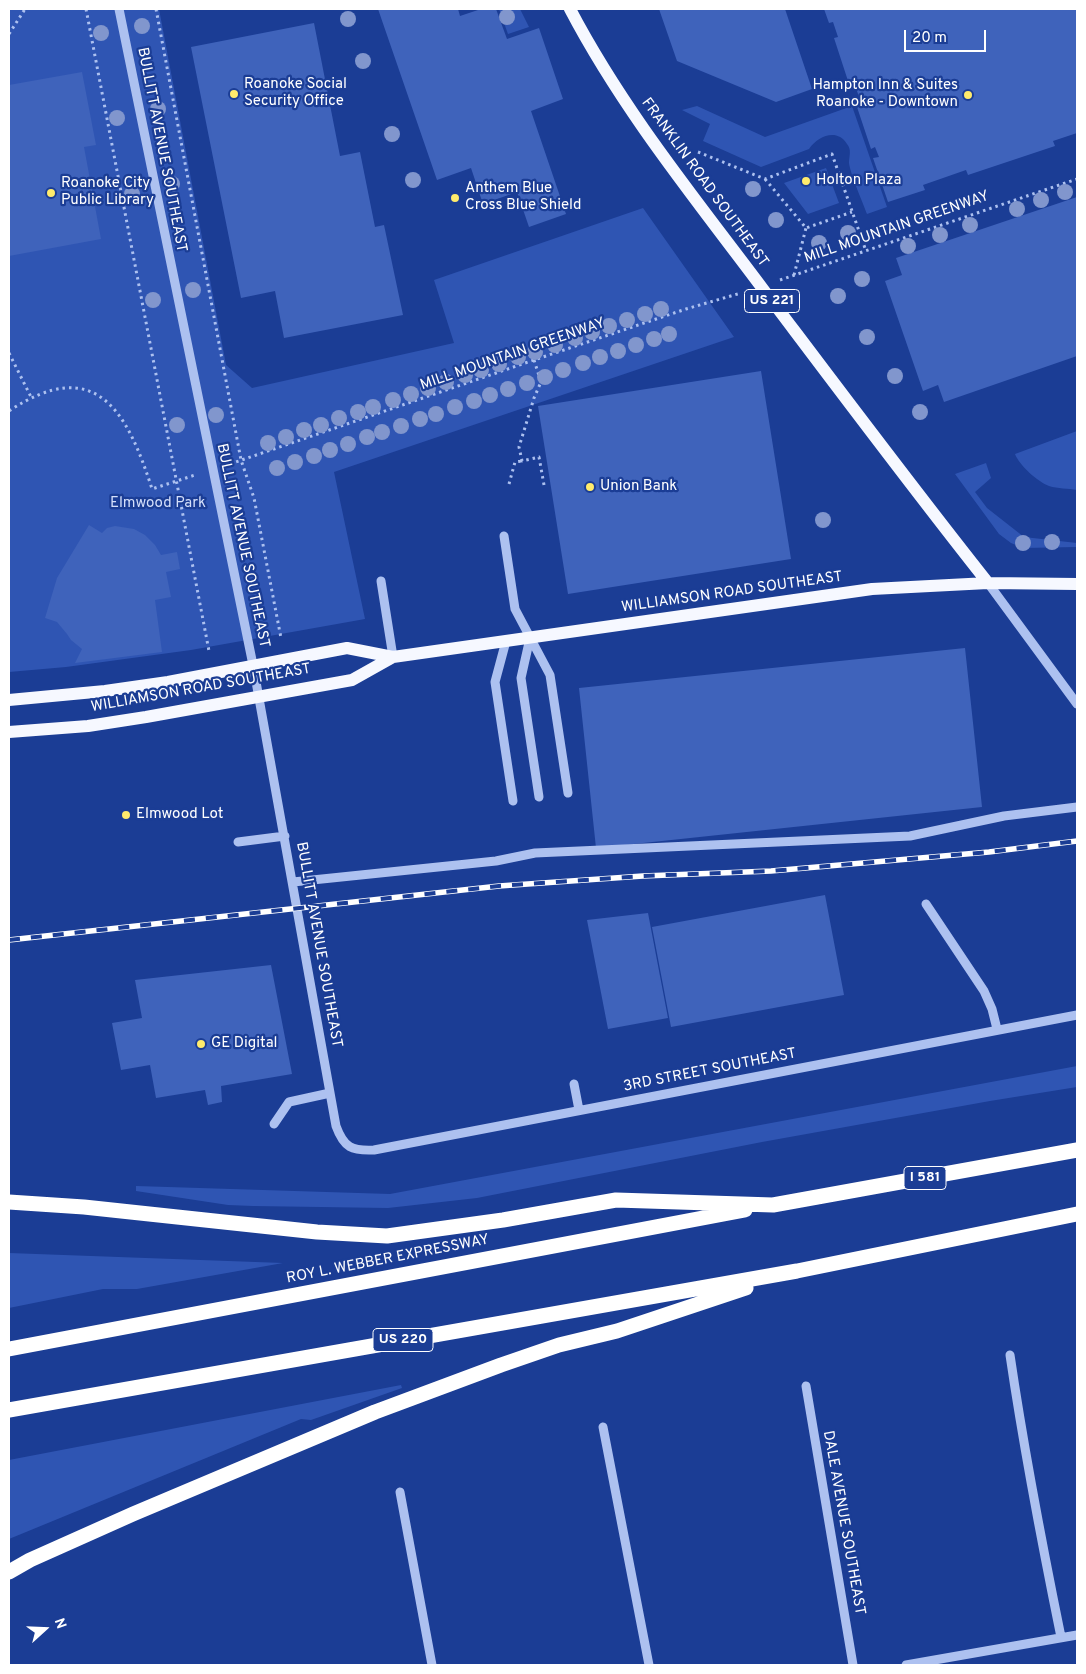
<!DOCTYPE html>
<style>
body{margin:0}
#map{position:relative;width:1086px;height:1674px;overflow:hidden;background:#1b3d95;font-family:Overpass,sans-serif}
canvas{display:block}
.frame{position:absolute;inset:0;border:10px solid #fff;pointer-events:none}
.north{position:absolute;left:20px;top:1604px;width:50px;height:50px;-webkit-text-stroke:4px #1b3d95;paint-order:stroke;rotate:70deg;font-size:14px;font-weight:700;line-height:20px;text-align:center;color:#fff}
.north::after{content:'';display:block;margin:auto;width:18px;height:22px;background:#fff;clip-path:polygon(50% 0,100% 100%,50% 72%,0 100%)}
.scale{position:absolute;left:904px;top:30px;width:82px;height:22px;box-sizing:border-box;border:2px solid #fff;border-top:0;padding-left:6px;font-size:15px;line-height:18px;white-space:nowrap;color:#fff;-webkit-text-stroke:4px #1b3d95;paint-order:stroke}
</style>
<div id="map">
<canvas width="1086" height="1674"></canvas>
<div class="frame"></div>
<div class="north">N</div>
<div class="scale">20 m</div>
</div>
<script>
const ctx = document.querySelector('canvas').getContext('2d');
ctx.lineJoin = 'round';
function fill(path, color) { ctx.fillStyle = color; ctx.fill(path, 'evenodd'); }
function stroke(path, color, width, dash) { ctx.strokeStyle = color; ctx.lineWidth = width; ctx.lineCap = dash ? 'butt' : 'round'; ctx.setLineDash(dash || []); ctx.stroke(path); }
function label(font, color, halo, rows, align = 'center') {
  ctx.font = font + ' Overpass,sans-serif'; ctx.lineWidth = 4.5; ctx.setLineDash([]); ctx.textBaseline = 'middle'; ctx.strokeStyle = halo; ctx.fillStyle = color; for (const [text, x, y, turn = 0] of rows) {
    ctx.save(); ctx.translate(x, y); ctx.rotate((+turn || 0) * Math.PI / 180); ctx.textAlign = isNaN(turn) ? turn : align; if (halo) ctx.strokeText(text, 0, 0); ctx.fillText(text, 0, 0); ctx.restore();
  }
}
const green = new Path2D(`
 M 9,9 L 159,9 L 226,365 L 252,388 L 454,343 L 434,280 L 643,208 L 734,337 L 334,472 L 365,619 L 191,650 L 66,667 L 9,672 Z
 M 499,9 L 520,9 L 529,27 L 508,34 Z
 M 697,106 L 765,137 L 852,106 L 887,207 L 867,214 C 863,203 850,173 849,163 C 849,156 852,150 847,144 C 837,128 818,136 809,149 L 761,167 L 703,141 L 710,124 L 682,110 Z
 M 826,168 L 839,203 L 808,214 L 784,183 Z
 M 1077,431 L 1077,490 C 1068,488 1058,489 1049,486 C 1038,482 1019,465 1015,454 Z
 M 986,463 L 991,478 L 975,492 L 987,508 L 1024,537 L 1077,543 L 1077,547 L 1023,548 L 1011,543 L 999,534 L 955,474 Z
 M 1077,1066 L 1077,1087 L 990,1101 L 762,1142 L 477,1198 L 388,1208 L 253,1206 L 228,1205 L 136,1191 L 136,1186 L 390,1194 Z
 M 9,1253 L 283,1263 L 137,1289 L 103,1289 L 9,1308 Z
 M 401,1385 L 402,1388 L 311,1420 L 301,1419 L 9,1539 L 9,1460 Z`);
const building = new Path2D(`
 M 378,9 L 458,9 L 460,16 L 481,9 L 496,9 L 507,39 L 539,28 L 563,99 L 531,111 L 566,214 L 529,227 L 517,192 L 483,204 L 471,168 L 437,180 Z
 M 659,9 L 785,9 L 812,89 L 776,102 L 677,61 Z
 M 824,9 L 1077,9 L 1077,133 L 1053,141 L 1055,146 L 968,175 L 966,170 L 923,185 L 925,190 L 888,202 L 873,158 L 879,157 L 875,147 L 871,149 L 857,107 L 862,106 L 854,82 L 849,84 L 834,38 L 838,37 L 833,22 L 829,23 Z
 M 314,23 L 340,156 L 360,152 L 375,227 L 384,225 L 403,315 L 284,338 L 275,291 L 241,298 L 191,47 Z
 M 82,72 L 96,145 L 84,147 L 101,239 L 9,256 L 9,85 Z
 M 1077,197 L 1077,356 L 944,402 L 938,385 L 923,391 L 885,281 L 902,275 L 896,258 Z
 M 761,371 L 791,559 L 568,594 L 538,406 Z
 M 89,525 L 102,533 L 107,528 L 115,526 L 134,529 L 145,535 L 155,545 L 161,555 L 177,552 L 180,569 L 166,572 L 171,597 L 155,600 L 162,652 L 75,663 L 82,649 L 71,640 L 67,634 L 57,622 L 45,618 L 57,578 Z
 M 965,648 L 982,807 L 596,848 L 579,688 Z
 M 825,895 L 844,995 L 671,1027 L 652,927 Z
 M 648,913 L 668,1018 L 608,1029 L 587,920 Z
 M 271,965 L 292,1074 L 221,1086 L 222,1102 L 208,1105 L 205,1090 L 156,1098 L 150,1065 L 121,1070 L 112,1023 L 142,1018 L 135,980 Z`);
const path = new Path2D(`
 M 86,9 L 209,651
 M 156,9 L 241,460 L 254,498 L 281,638
 M 476,9 L 476,10
 M 9,34 L 25,9
 M 698,152 L 765,179 L 832,154 L 866,251
 M 765,179 L 806,228 L 852,212
 M 794,275 L 806,228
 M 780,280 L 1077,179
 M 9,353 L 31,397
 M 534,360 L 541,382 L 534,398 L 519,447 L 522,461 L 539,457 L 544,485
 M 9,411 C 95,354 127,410 152,489 L 195,475
 M 230,464 L 534,360 L 686,309 L 741,293
 M 509,484 L 515,462 L 522,461`);
const minor = new Path2D(`
 M 119,9 L 253,665 L 336,1126 C 344,1148 352,1151 374,1150 L 1077,1015
 M 504,536 L 515,609 L 550,675 L 568,793
 M 381,581 L 393,657
 M 988,583 L 1077,704
 M 530,638 L 521,678 L 539,797
 M 506,641 L 495,682 L 513,801
 M 238,842 L 285,836
 M 293,882 L 496,861 L 535,853 L 910,836 L 1004,816 L 1077,807
 M 926,904 L 984,991 L 992,1009 L 997,1029
 M 574,1084 L 579,1110
 M 274,1124 L 289,1102 L 330,1093
 M 1010,1355 C 1024,1450 1042,1544 1061,1637
 M 806,1386 L 853,1665
 M 603,1427 L 649,1665
 M 400,1492 L 432,1665
 M 906,1665 L 1077,1635`);
const major = new Path2D(`
 M 570,9 C 623,110 694,197 763,289 C 837,387 911,486 988,583
 M 9,700 L 105,691 L 168,682 L 347,648 L 393,657 L 872,589 L 988,583 L 1077,584
 M 9,732 L 88,726 L 146,717 L 352,680 L 393,657`);
const highway = new Path2D(`
 M 9,1202 L 84,1207 L 317,1232 L 387,1236 L 503,1220 L 616,1200 L 773,1205 L 1077,1150
 M 9,1349 L 745,1210
 M 9,1410 L 797,1271 L 1077,1214
 M 9,1572 L 30,1560 L 133,1514 L 375,1412 L 501,1365 L 559,1345 L 617,1331 L 746,1288`);
const rail = new Path2D(`
 M 9,940 L 499,886 L 643,876 L 771,871 L 989,852 L 1077,841`);
const trees = [
 [507,17],
 [348,19],
 [142,26],
 [101,33],
 [363,61],
 [158,109],
 [117,118],
 [392,134],
 [413,180],
 [172,184],
 [753,189],
 [1065,192],
 [132,194],
 [1041,200],
 [1017,209],
 [776,220],
 [970,225],
 [848,233],
 [940,235],
 [819,243],
 [908,246],
 [862,279],
 [193,290],
 [838,296],
 [153,300],
 [661,309],
 [645,314],
 [627,320],
 [609,326],
 [592,332],
 [669,334],
 [867,337],
 [575,338],
 [654,339],
 [555,345],
 [636,345],
 [618,351],
 [535,352],
 [518,357],
 [600,357],
 [583,363],
 [499,364],
 [481,370],
 [563,370],
 [465,375],
 [895,376],
 [545,377],
 [446,382],
 [527,383],
 [428,388],
 [508,389],
 [411,394],
 [490,395],
 [393,400],
 [474,401],
 [373,407],
 [455,407],
 [358,412],
 [920,412],
 [436,414],
 [216,415],
 [339,418],
 [420,419],
 [177,425],
 [321,425],
 [401,426],
 [304,430],
 [382,432],
 [286,437],
 [367,437],
 [268,443],
 [348,444],
 [330,450],
 [314,456],
 [295,462],
 [277,468],
 [823,520],
 [1052,542],
 [1023,543]
];
const markers = [
 [234,94,5,"#ffeb6c"],
 [968,95,5,"#ffeb6c"],
 [806,181,5,"#ffeb6c"],
 [51,193,5,"#ffeb6c"],
 [455,198,5,"#ffeb6c"],
 [590,487,5,"#ffeb6c"],
 [126,815,5,"#ffeb6c"],
 [201,1044,5,"#ffeb6c"]
];
const shields = [
 [772,301,55],
 [925,1178,42],
 [403,1340,60]
];
const shieldNames = [
 ["US 221",772,301],
 ["I 581",925,1178],
 ["US 220",403,1340]
];
const poiNames = [
 ["Roanoke Social",244,85],
 ["Security Office",244,102],
 ["Hampton Inn & Suites",958,86,"right"],
 ["Roanoke - Downtown",958,103,"right"],
 ["Holton Plaza",816,181],
 ["Roanoke City",61,184],
 ["Public Library",61,201],
 ["Anthem Blue",465,189],
 ["Cross Blue Shield",465,206],
 ["Union Bank",600,487],
 ["Elmwood Lot",136,815],
 ["GE Digital",211,1044]
];
const streetNames = [
 ["BULLITT AVENUE SOUTHEAST",161,150,79],
 ["FRANKLIN ROAD SOUTHEAST",704,183,54],
 ["MILL MOUNTAIN GREENWAY",897,228,-19],
 ["MILL MOUNTAIN GREENWAY",513,355,-19],
 ["BULLITT AVENUE SOUTHEAST",242,546,78],
 ["WILLIAMSON ROAD SOUTHEAST",732,593,-8],
 ["WILLIAMSON ROAD SOUTHEAST",201,689,-10],
 ["BULLITT AVENUE SOUTHEAST",318,945,80],
 ["3RD STREET SOUTHEAST",710,1071,-11],
 ["ROY L. WEBBER EXPRESSWAY",388,1260,-11],
 ["DALE AVENUE SOUTHEAST",843,1523,80]
];
const parkNames = [
 ["Elmwood Park",158,504]
];
fill(green, '#2f55b3');
fill(building, '#3f63bb');
stroke(path, '#adc1f0', 3, [2.5, 4]);
stroke(minor, '#adc1f0', 9);
stroke(major, '#f6f8ff', 12);
stroke(highway, '#fff', 15);
stroke(rail, '#fff', 5.5);
stroke(rail, '#1b3d95', 4, [11]);
ctx.fillStyle = '#8196cd';
for (const [x, y] of trees) { ctx.beginPath(); ctx.arc(x, y, 8, 0, 2 * Math.PI); ctx.fill(); }
for (const [x, y, r, color] of markers) { const dot = new Path2D(); dot.arc(x, y, r, 0, 2 * Math.PI); ctx.fillStyle = color; ctx.fill(dot); stroke(dot, '#1b3d95', 2); }
for (const [x, y, w] of shields) { const box = new Path2D(); box.roundRect(x - w / 2, y - 11.5, w, 23, 4); ctx.fillStyle = '#1b3d95'; ctx.fill(box); stroke(box, '#fff', 1); }
label('bold 14px', '#fff', null, shieldNames);
label('15px', '#fff', '#1b3d95', poiNames, 'left');
label('15px', '#fff', '#1b3d95', streetNames);
label('15px', '#d4dffb', '#1b3d95', parkNames);
</script>
